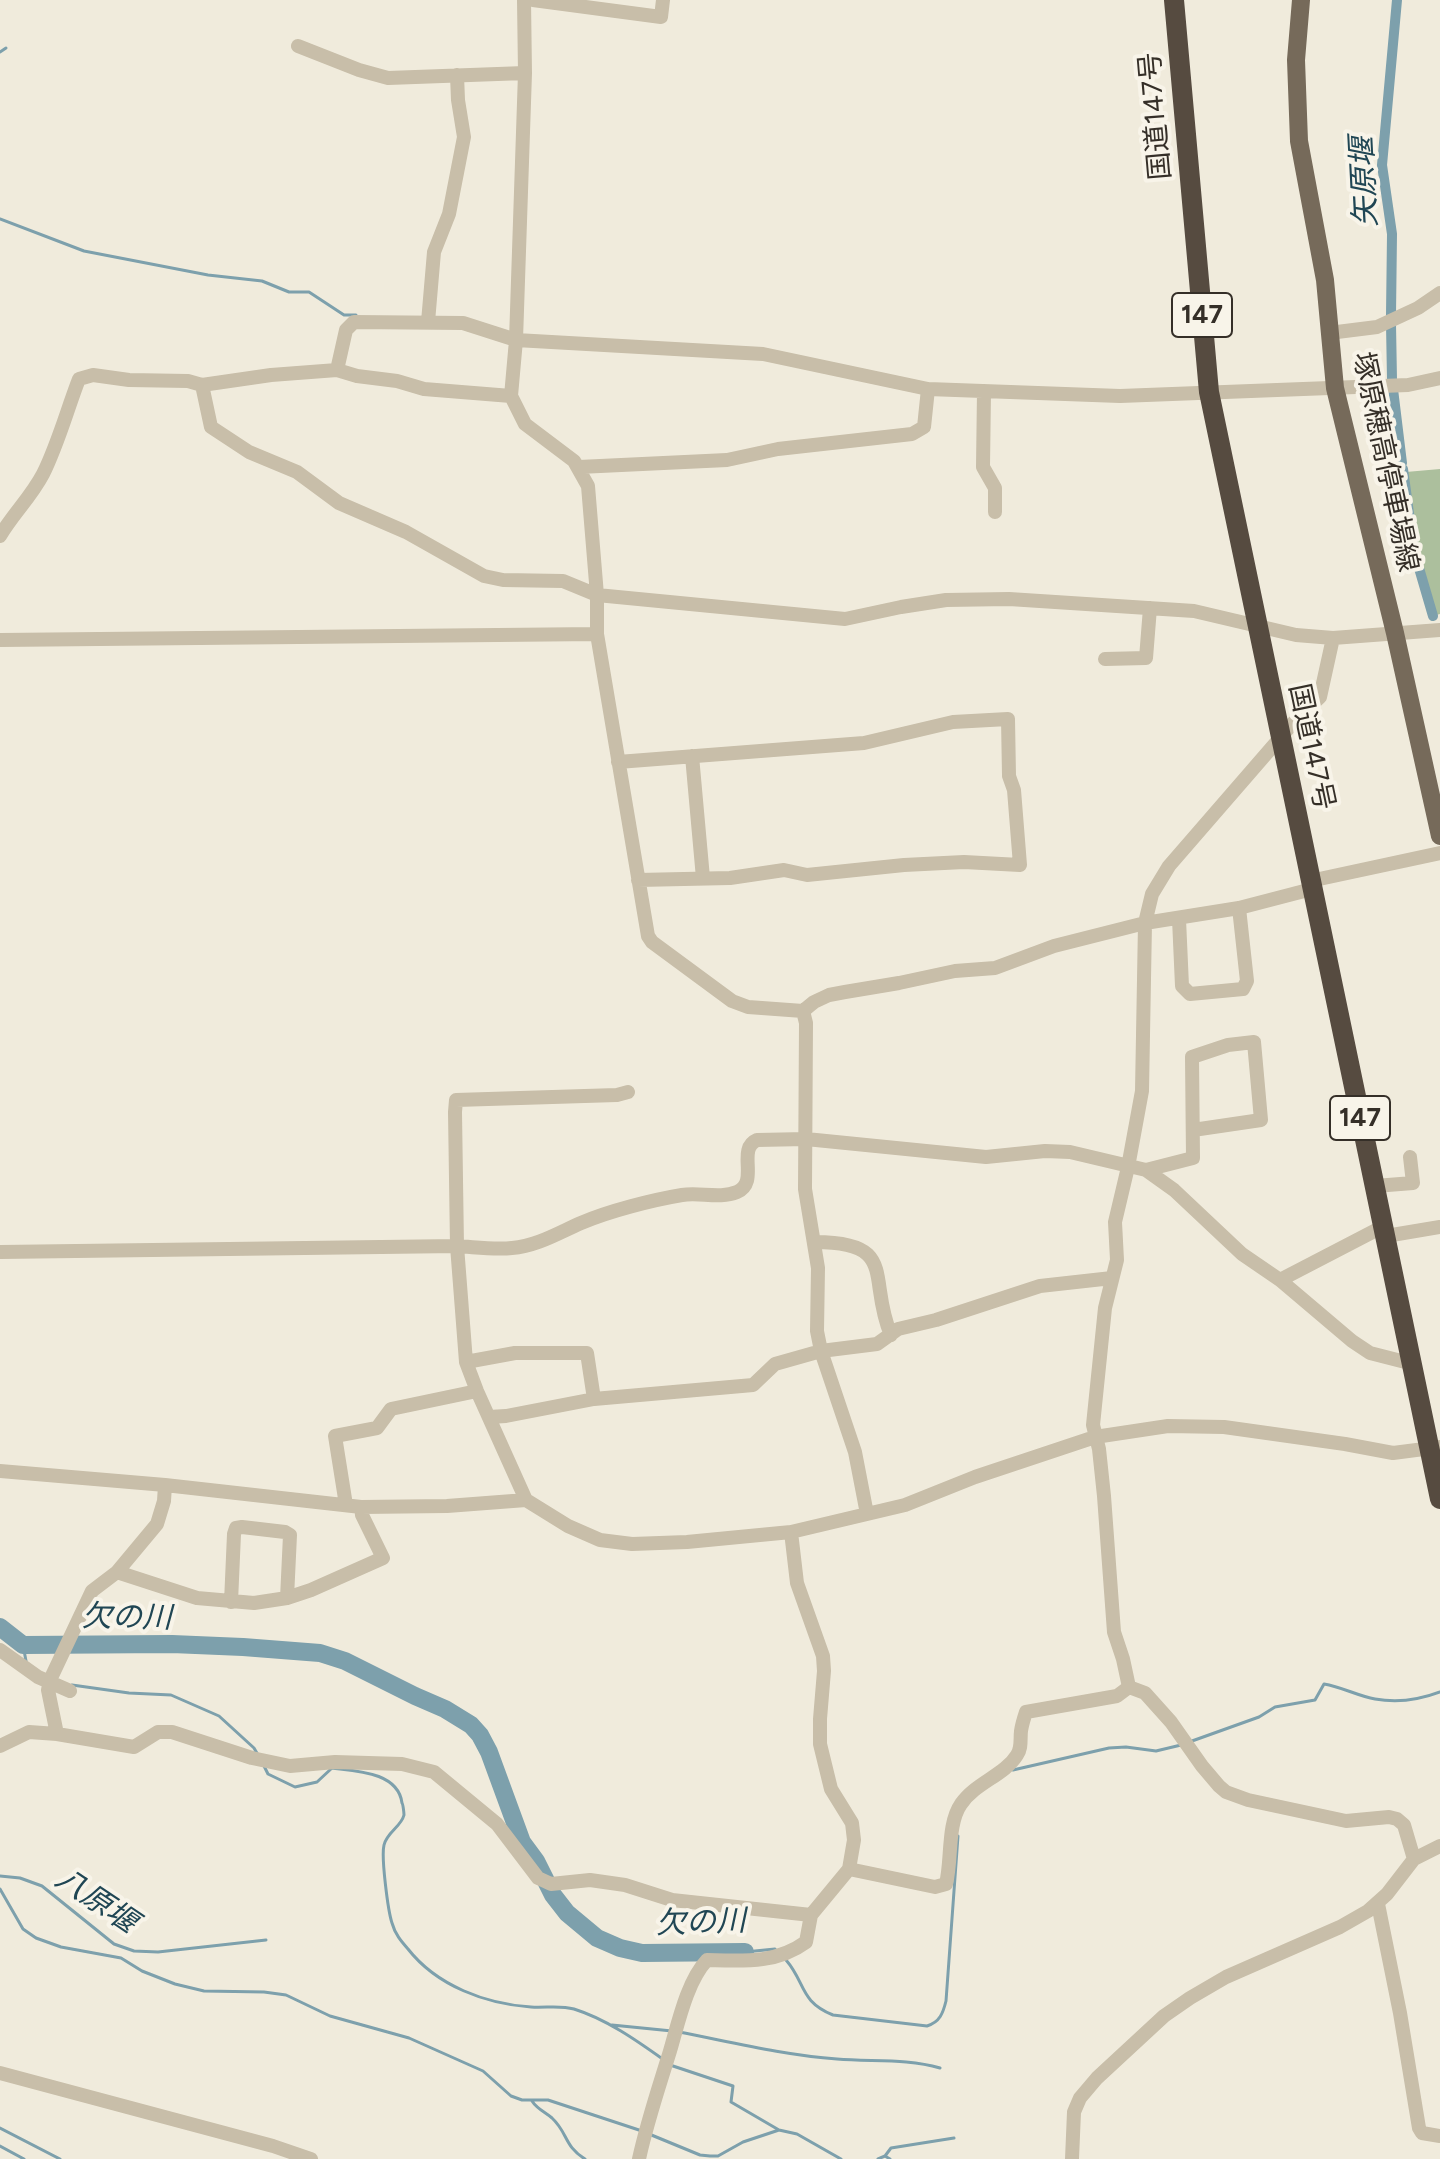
<!DOCTYPE html>
<meta charset="utf-8">
<style>
body{margin:0}
canvas{display:block;background:#f0ebdc}
</style>
<canvas width="1440" height="2159"></canvas>
<script>
const ctx = document.querySelector('canvas').getContext('2d');
ctx.lineJoin = 'round';
function fill(path, color) { ctx.fillStyle = color; ctx.fill(path, 'evenodd'); }
function stroke(path, color, width, dash) { ctx.strokeStyle = color; ctx.lineWidth = width; ctx.lineCap = dash ? 'butt' : 'round'; ctx.setLineDash(dash || []); ctx.stroke(path); }
function label(font, color, halo, rows, align = 'center') {
  ctx.font = font + ' Figtree,"Noto Sans JP",sans-serif'; ctx.lineWidth = 8; ctx.setLineDash([]); ctx.textBaseline = 'middle'; ctx.strokeStyle = halo; ctx.fillStyle = color; for (const [text, x, y, turn = 0] of rows) {
    ctx.save(); ctx.translate(x, y); ctx.rotate((+turn || 0) * Math.PI / 180); ctx.textAlign = isNaN(turn) ? turn : align; if (halo) ctx.strokeText(text, 0, 0); ctx.fillText(text, 0, 0); ctx.restore();
  }
}
const green = new Path2D(`
 M 1440,469 L 1440,614 L 1436,615 L 1418,556 L 1406,472 Z`);
const stream = new Path2D(`
 M 0,52 L 6,48
 M 0,219 L 84,251 L 208,275 L 262,281 L 289,292 L 309,292 L 344,315 L 356,315
 M 23,1645 L 26,1661
 M 72,1685 L 129,1693 L 171,1695 L 219,1716 L 254,1748 L 258,1755
 M 1192,1741 L 1259,1717 L 1275,1707 L 1315,1700 L 1324,1684 C 1342,1687 1358,1696 1375,1699 C 1397,1703 1419,1700 1440,1692
 M 264,1766 L 268,1774 L 295,1787 L 317,1782 L 332,1768 C 356,1771 398,1772 402,1803 C 403,1804 404,1813 404,1815 C 401,1827 387,1832 384,1845 C 381,1857 388,1911 392,1923 C 395,1934 401,1941 408,1949 C 437,1986 486,2004 531,2007 C 546,2008 560,2005 574,2009 C 606,2019 636,2040 664,2060
 M 1013,1770 L 1109,1748 L 1126,1747 L 1156,1751 L 1181,1745
 M 0,1876 L 20,1878 L 42,1886 L 114,1944 L 134,1951 L 158,1952 L 266,1940
 M 0,1889 L 23,1929 L 36,1938 L 61,1947 L 121,1958 L 142,1971 L 175,1984 L 204,1991 L 264,1992 L 286,1995 L 330,2016 L 409,2038 L 483,2071 L 511,2096 L 522,2100 L 548,2100 L 642,2131
 M 745,1952 L 775,1949 L 777,1952
 M 786,1960 C 806,1983 799,2001 833,2015 L 927,2026 C 940,2022 943,2013 946,2001 L 958,1836
 M 612,2025 L 672,2031
 M 679,2032 C 731,2042 784,2055 837,2059 C 871,2062 907,2058 940,2068
 M 670,2065 L 733,2086 L 731,2102 L 779,2130 L 797,2134 L 841,2159
 M 532,2101 C 537,2109 545,2112 552,2118 C 568,2133 564,2146 585,2159
 M 0,2128 L 60,2159
 M 649,2134 L 700,2155 L 710,2156 L 718,2156 L 743,2142 L 779,2130
 M 0,2146 L 24,2159
 M 885,2156 L 891,2148 L 954,2138
 M 878,2159 L 885,2156 L 890,2159`);
const canal = new Path2D(`
 M 1391,315 L 1392,234 L 1382,165 L 1397,0
 M 1391,324 L 1392,380
 M 1393,389 L 1402,463
 M 1403,469 L 1413,543
 M 1414,551 L 1433,616`);
const river = new Path2D(`
 M 0,1627 L 23,1645 L 172,1644 L 243,1647 L 320,1653 L 345,1661 L 415,1696 L 445,1709 L 471,1725 L 480,1735 L 489,1752 L 522,1842 L 536,1861 L 553,1895 L 567,1913 L 597,1938 L 620,1948 L 642,1953 L 745,1952`);
const minor = new Path2D(`
 M 524,0 L 525,73 L 516,340 L 511,396 L 525,424 L 574,461 L 588,486 L 597,595 L 597,634 L 648,936 L 652,942 L 732,1001 L 748,1007 L 803,1011 L 814,1002 L 829,995 L 845,992 L 899,983 L 955,971 L 995,968 L 1054,946 L 1145,923 L 1239,908 L 1312,889
 M 533,0 L 661,17 L 663,0
 M 298,46 L 359,70 L 388,78 L 525,73
 M 428,322 L 434,252 L 449,214 L 464,137 L 458,100 L 457,75
 M 1329,333 L 1377,327 L 1418,308 L 1440,293
 M 337,370 L 346,330 L 354,322 L 463,323 L 516,340 L 763,354 L 928,389 L 1120,396 L 1408,385 L 1440,378
 M 202,385 L 211,427 L 249,452 L 297,472 L 339,503 L 406,532 L 484,576 L 503,580 L 563,581 L 597,595 L 845,619 L 901,607 L 946,600 L 1009,599 L 1194,611 L 1296,635 L 1333,638 L 1440,630
 M 984,391 L 983,467 L 995,488 L 995,512
 M 579,467 L 727,460 L 778,449 L 912,434 L 924,427 L 928,389
 M 0,536 C 13,514 31,497 43,474 C 58,444 67,410 79,379 L 93,375 L 129,380 L 188,381 L 202,385 L 271,375 L 337,370 L 357,376 L 397,381 L 424,389 L 511,396
 M 0,640 L 597,634
 M 1105,659 L 1146,658 L 1150,608
 M 692,756 L 703,878
 M 618,762 L 864,743 L 953,722 L 1008,719 L 1009,776 L 1014,790 L 1020,865 L 964,862 L 904,865 L 807,875 L 784,870 L 730,878 L 638,880
 M 1310,881 L 1440,853
 M 1179,919 L 1182,986 L 1190,994 L 1243,989 L 1247,981 L 1239,908
 M 803,1011 L 806,1023 L 805,1189 L 818,1268 L 817,1331 L 821,1351 L 855,1452 L 867,1514
 M 628,1092 L 617,1095 L 456,1100 L 455,1112 L 457,1246 L 466,1362 L 477,1391 L 526,1500 L 568,1526 L 600,1540 L 632,1544 L 687,1542 L 791,1532 L 905,1505 L 975,1477 L 1095,1437 L 1168,1426 L 1224,1427 L 1345,1444 L 1393,1453 L 1440,1447
 M 1146,1170 L 1193,1158 L 1192,1057 L 1228,1045 L 1254,1042 L 1261,1120 L 1193,1130
 M 1375,1186 L 1413,1183 L 1410,1157
 M 1386,1236 L 1440,1227
 M 815,1242 C 899,1242 867,1279 891,1335
 M 0,1252 L 457,1246 C 475,1247 494,1250 512,1248 C 537,1246 558,1233 581,1223 C 609,1211 652,1200 682,1195 C 699,1192 720,1199 737,1192 C 760,1182 736,1149 757,1140 L 806,1139 L 986,1157 L 1045,1151 L 1070,1152 L 1146,1170 L 1174,1190 L 1242,1254 L 1280,1280 L 1352,1341 L 1370,1353 L 1413,1364
 M 1280,1280 L 1384,1226
 M 466,1362 L 515,1353 L 587,1353 L 594,1399
 M 489,1417 L 506,1416 L 594,1399 L 753,1385 L 775,1364 L 821,1351 L 877,1344 L 898,1329 L 936,1320 L 1040,1286 L 1112,1278
 M 0,1471 L 165,1485 L 361,1507 L 447,1506 L 526,1500
 M 346,1505 L 335,1436 L 377,1428 L 391,1409 L 477,1391
 M 117,1572 L 197,1598 L 254,1603 L 287,1598 L 311,1590 L 383,1558 L 362,1515 L 361,1507
 M 231,1602 L 234,1534 L 236,1528 L 242,1527 L 285,1532 L 290,1535 L 287,1598
 M 0,1650 L 38,1677 L 70,1691
 M 1129,1687 L 1123,1659 L 1114,1632 L 1104,1496 L 1099,1449 L 1093,1425 L 1105,1308 L 1117,1260 L 1115,1222 L 1128,1167 L 1142,1091 L 1145,923 L 1152,894 L 1169,866 L 1293,723 L 1320,697 L 1333,638
 M 1129,1687 L 1145,1693 L 1171,1722 L 1202,1766 L 1219,1786 L 1226,1792 L 1248,1800 L 1346,1821 L 1389,1817 L 1397,1819 L 1404,1825 L 1414,1859
 M 57,1734 L 48,1690 L 50,1680 L 92,1591 L 117,1572 L 157,1524 L 164,1501 L 165,1485
 M 0,1746 L 29,1732 L 57,1734 L 134,1747 L 158,1732 L 172,1732 L 252,1758 L 290,1766 L 335,1762 L 402,1764 L 434,1772 L 497,1824 L 538,1878 L 551,1884 L 590,1880 L 625,1885 L 672,1900 L 811,1915
 M 849,1869 L 935,1887 L 946,1884 C 952,1860 947,1824 961,1804 C 975,1783 1005,1775 1017,1755 C 1022,1748 1020,1739 1021,1731 C 1022,1724 1024,1718 1026,1712 L 1117,1696 L 1129,1687
 M 1378,1904 L 1400,2013 L 1419,2128 L 1422,2133 L 1440,2136
 M 0,2073 L 273,2146 L 311,2159
 M 639,2159 C 647,2122 659,2087 670,2051 C 678,2024 687,1981 707,1960 C 743,1961 776,1964 806,1942 L 811,1915 L 849,1869 L 854,1840 L 852,1823 L 831,1789 L 820,1744 L 820,1719 L 824,1671 L 823,1656 L 797,1583 L 791,1532
 M 1072,2159 L 1074,2112 L 1080,2098 L 1097,2078 L 1164,2016 L 1190,1998 L 1226,1977 L 1340,1927 L 1368,1911 L 1387,1894 L 1414,1859 L 1440,1846`);
const major = new Path2D(`
 M 1301,0 L 1296,60 L 1299,141 L 1325,280 L 1335,388 L 1395,633 L 1440,836`);
const highway = new Path2D(`
 M 1174,0 L 1209,392 L 1440,1499`);
const shields = [
 [1202,315,60],
 [1360,1118,60]
];
const shieldNames = [
 ["147",1202,315],
 ["147",1360,1118]
];
const streetNames = [
 ["国道147号",1156,116,-95],
 ["塚原穂高停車場線",1385,462,78],
 ["国道147号",1311,747,78]
];
const waterNames = [
 ["矢原堰",1365,182,-93],
 ["欠の川",127,1618,1],
 ["八原堰",96,1901,34],
 ["欠の川",701,1923,-2]
];
fill(green, '#acbf9d');
stroke(stream, '#7da0ac', 3);
stroke(canal, '#7da0ac', 10);
stroke(river, '#7da0ac', 18);
stroke(minor, '#c8bea9', 14);
stroke(major, '#766a5a', 18);
stroke(highway, '#564b40', 20);
for (const [x, y, w] of shields) { const box = new Path2D(); box.roundRect(x - w / 2, y - 22, w, 44, 6); ctx.fillStyle = '#f8f4e9'; ctx.fill(box); stroke(box, '#352f28', 2); }
label('bold 26px', '#352f28', null, shieldNames);
label('28px', '#352f28', '#f8f4e9', streetNames);
label('italic 30px', '#204654', '#f8f4e9', waterNames);
</script>
